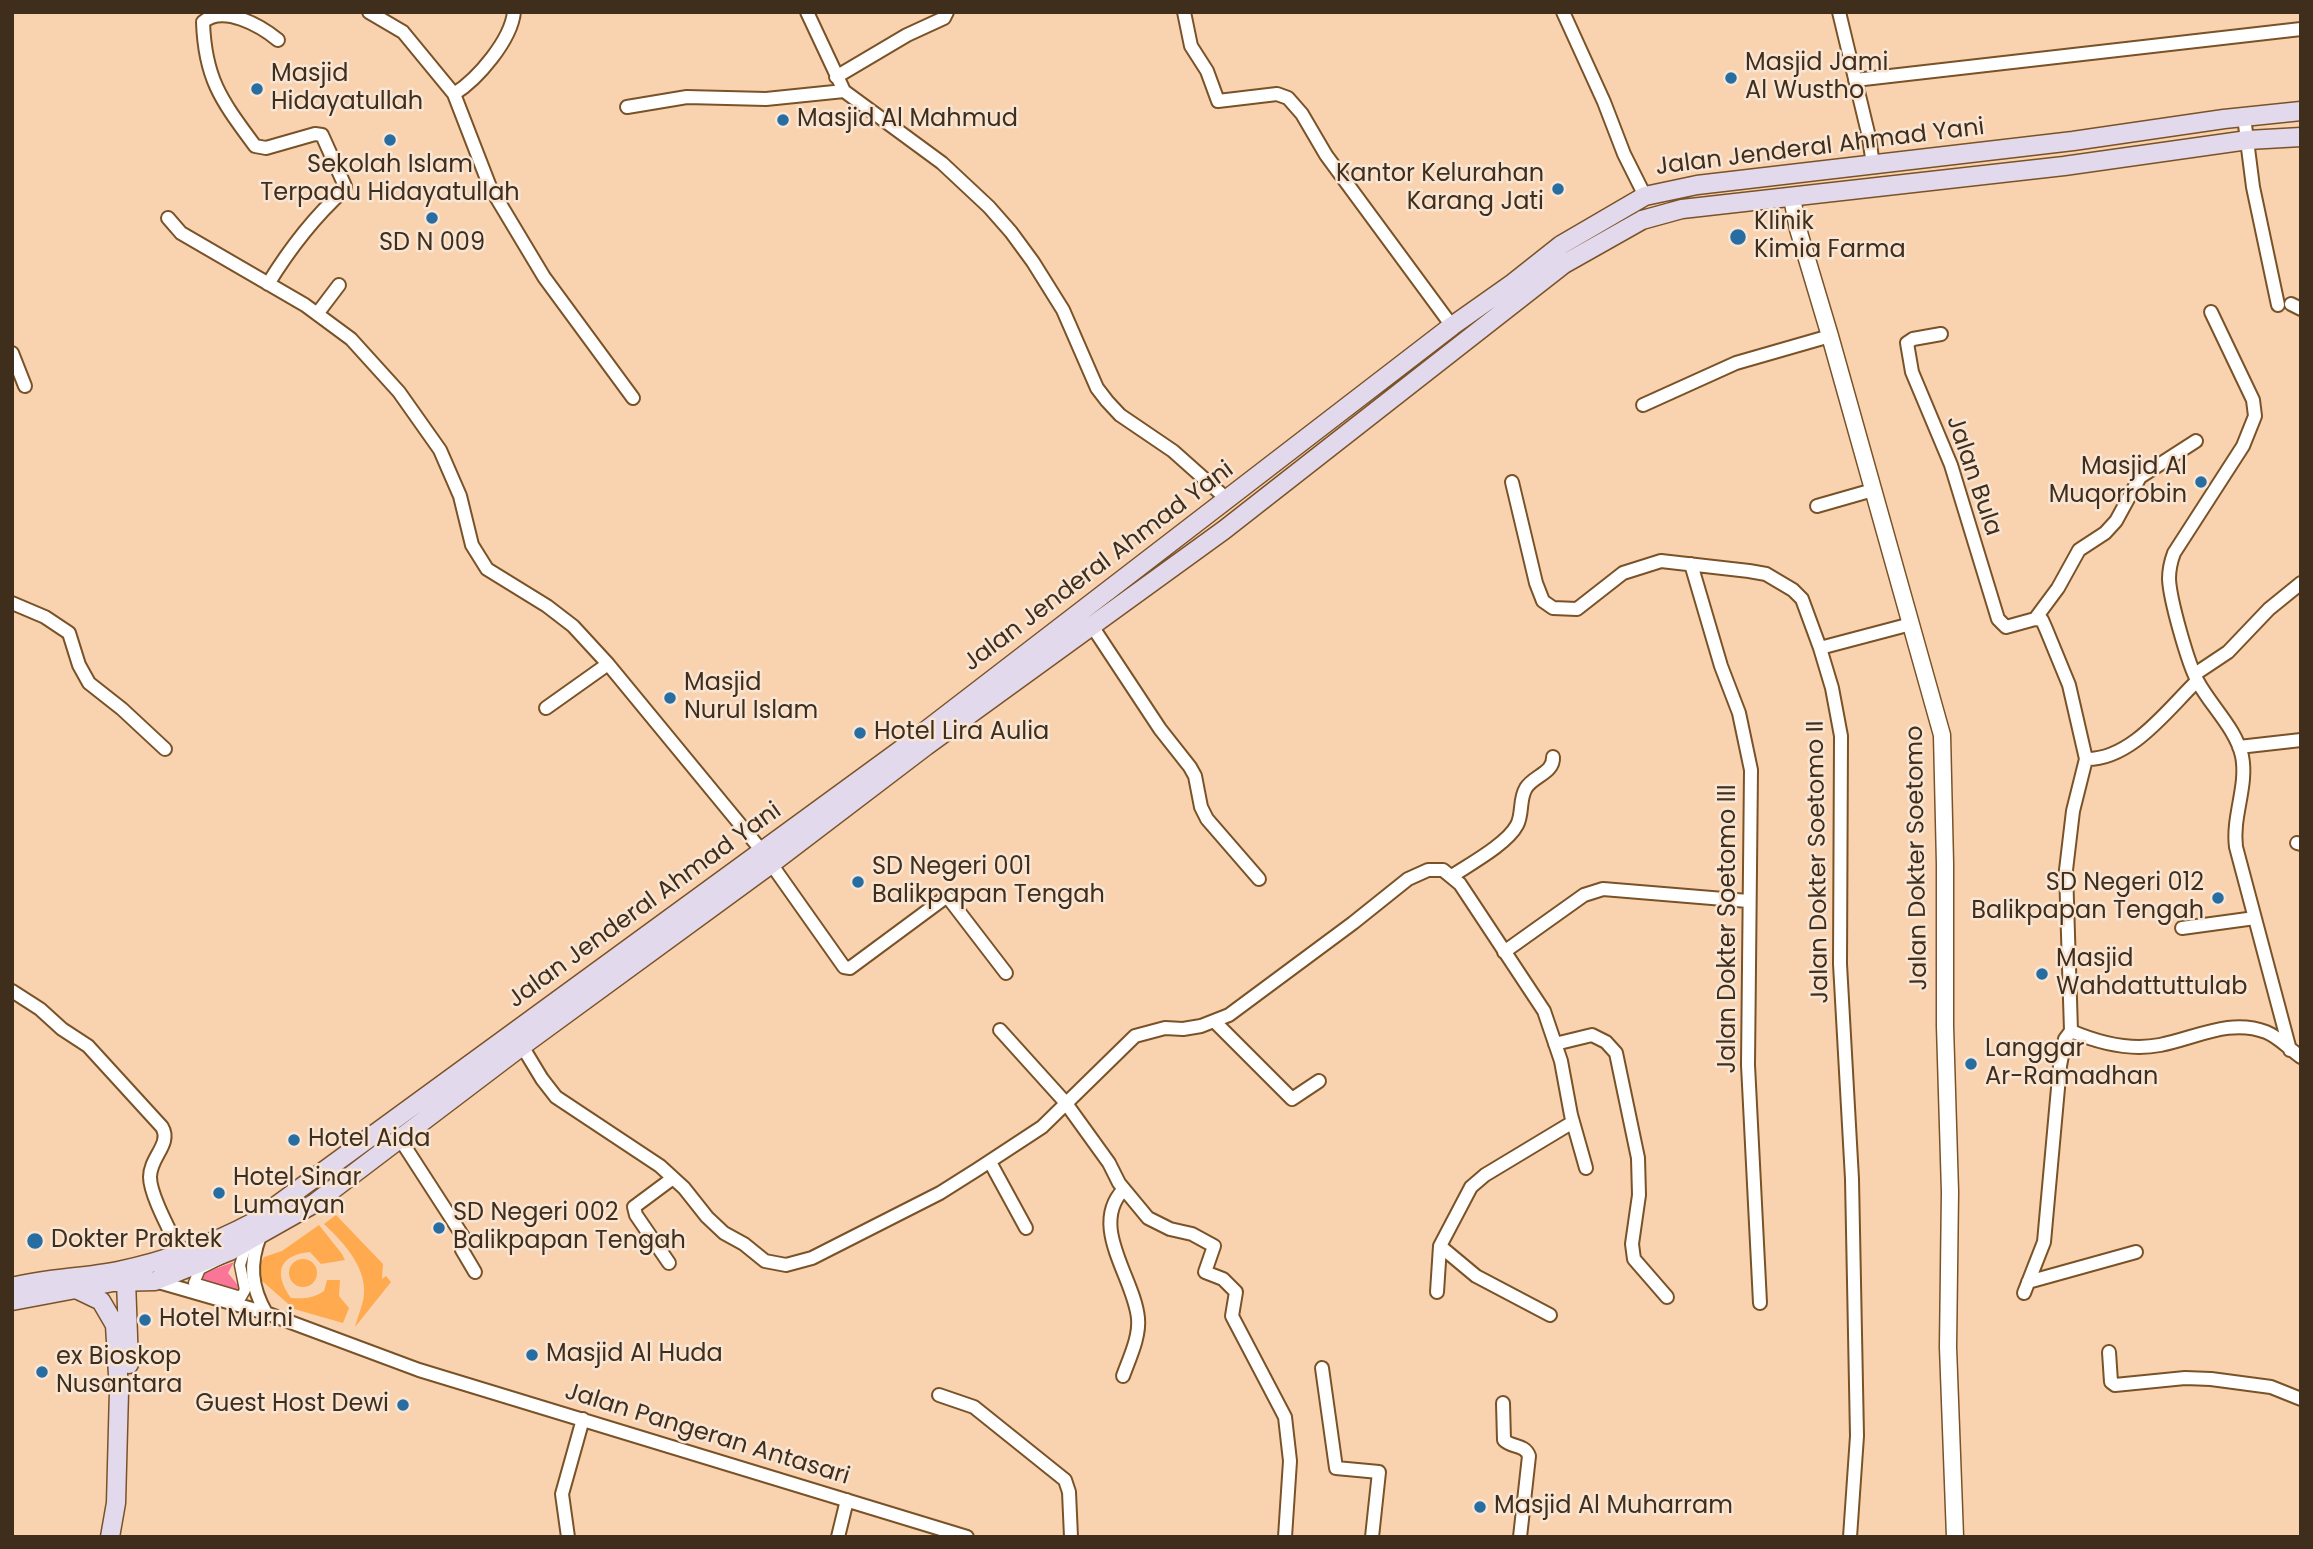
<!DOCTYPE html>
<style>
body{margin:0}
#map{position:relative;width:2313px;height:1549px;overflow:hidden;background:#f9d3b0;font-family:Poppins,sans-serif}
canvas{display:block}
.frame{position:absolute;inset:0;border:14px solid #402e1c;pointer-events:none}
</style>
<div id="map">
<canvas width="2313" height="1549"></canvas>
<div class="frame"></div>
</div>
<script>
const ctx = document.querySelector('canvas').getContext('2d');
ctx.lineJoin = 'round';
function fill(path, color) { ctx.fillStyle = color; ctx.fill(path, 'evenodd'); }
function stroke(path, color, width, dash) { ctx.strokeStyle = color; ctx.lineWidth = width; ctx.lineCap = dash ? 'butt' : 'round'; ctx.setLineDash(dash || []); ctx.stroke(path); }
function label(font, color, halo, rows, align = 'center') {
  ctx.font = font + ' Poppins,sans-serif'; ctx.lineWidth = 5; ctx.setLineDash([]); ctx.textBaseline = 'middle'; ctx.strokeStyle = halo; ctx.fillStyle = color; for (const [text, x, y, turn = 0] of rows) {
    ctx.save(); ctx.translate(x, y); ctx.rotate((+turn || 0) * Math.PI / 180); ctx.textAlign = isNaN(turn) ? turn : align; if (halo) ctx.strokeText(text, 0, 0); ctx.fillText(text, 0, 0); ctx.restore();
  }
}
const green = new Path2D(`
 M 336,1215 L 383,1264 L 382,1279 L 386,1276 L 391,1282 L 355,1327 C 357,1319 361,1309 363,1301 C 370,1270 344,1243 324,1224 Z
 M 319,1225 L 342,1254 L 345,1260 L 321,1264 L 310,1252 C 279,1255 273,1273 291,1298 C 304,1299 314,1298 324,1291 L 327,1280 L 340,1280 L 339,1296 L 349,1308 L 343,1323 L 294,1309 L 261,1280 L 260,1264 L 264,1257 L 282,1251 Z
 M289 1273a14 14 0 1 1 28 0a14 14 0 1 1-28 0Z`);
const water = new Path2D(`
 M 234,1262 L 228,1273 L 241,1289 L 240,1294 L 198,1282 L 201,1274 Z`);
const pedestrian = new Path2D(`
 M 246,1246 L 240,1265 L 245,1290 L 241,1297 L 194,1283 L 200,1269 Z`);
const minor = new Path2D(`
 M 369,12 L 403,32 L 454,94 L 490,187 L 544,277 L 633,398
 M 807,12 L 844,91 L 942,163 L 989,207 L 1011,232 L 1033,262 L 1063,310 L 1097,388 L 1107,401 L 1120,415 L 1173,451 L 1228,500
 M 1184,12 L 1191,46 L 1207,71 L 1218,101 L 1277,94 L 1288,98 L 1302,114 L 1326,155 L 1452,326
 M 1563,12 L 1604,102 L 1624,154 L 1645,196
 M 1839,12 L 1869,137 L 1873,165
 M 836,77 L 907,35 L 944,18 L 947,12
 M 1855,80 L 2301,29
 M 454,94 C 478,79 511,40 514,12
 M 627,107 L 687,97 L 766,99 L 844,91
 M 2244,117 L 2253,187 L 2278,305
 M 168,218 L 181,233 L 305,305 L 351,339 L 399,392 L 440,450 L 460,496 L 472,545 L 487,569 L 547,606 L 573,626 L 608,664 L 762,851 L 844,967 L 850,968 L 946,897 L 950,900 L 1006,973
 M 268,284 C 290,248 313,218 344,190 L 345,186 L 322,135 L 315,134 L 266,148 L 255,146 C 222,101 205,80 203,22 C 223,4 261,26 278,40
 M 2291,304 L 2301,309
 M 2211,312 L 2253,400 L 2255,416 L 2243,446 L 2174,553 C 2171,561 2169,570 2169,579 C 2170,600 2188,664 2198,682 C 2211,706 2236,729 2242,756 C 2248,786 2232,816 2236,847 L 2290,1050
 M 317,314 L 339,285
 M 1941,334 L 1913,339 L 1907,343 L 1912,372 L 1951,465 L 1998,619 L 2006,627 L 2035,619
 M 12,353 L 25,386
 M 1643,405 L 1736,363 L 1830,336
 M 1512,482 L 1536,583 L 1543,601 L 1553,608 L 1577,609 L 1623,573 L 1661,561 L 1749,571 L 1766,574 L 1793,590 L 1802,599 L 1820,648 L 1832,688 L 1841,736 L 1840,964 L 1852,1179 L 1857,1436 L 1850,1537
 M 1817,506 L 1873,490
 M 1691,564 L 1721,666 L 1739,713 L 1751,770 L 1748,1065 L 1760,1303
 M 12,603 L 45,617 L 69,633 L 79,665 L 89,683 L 122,709 L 165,749
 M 2035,619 L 2042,620 L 2046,629 L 2069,685 L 2086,759 L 2073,811 L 2066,870 L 2071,1031 C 2099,1043 2129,1051 2160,1045 C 2196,1038 2230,1018 2266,1032 C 2279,1037 2289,1049 2301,1057
 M 2035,619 L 2058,588 L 2079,550 L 2105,533 L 2116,521 L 2140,477 L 2196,441
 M 1092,626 L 1160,729 L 1190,767 L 1195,776 L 1201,807 L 1207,819 L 1259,879
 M 1820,648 L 1911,624
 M 2195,674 L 2228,652 L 2269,609 L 2301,583
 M 546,708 L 608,664
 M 2239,747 L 2301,740
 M 2086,759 C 2131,760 2167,710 2197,681
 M 2297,843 L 2301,844
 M 1452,876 C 1470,864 1507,844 1517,825 C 1523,814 1519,799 1526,788 C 1533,776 1554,773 1553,757
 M 2182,928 L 2255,918
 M 1504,952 L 1584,895 L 1603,889 L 1748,901
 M 12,991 L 40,1009 L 62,1029 L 88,1046 L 162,1127 C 172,1144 150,1157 150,1177 C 150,1196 173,1236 181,1254
 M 1214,1021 L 1292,1099 L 1319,1081
 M 1000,1030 L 1065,1102 L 1109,1163 L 1119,1183 L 1148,1218 L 1170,1229 L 1192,1234 L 1214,1246 L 1205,1272 L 1223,1279 L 1236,1292 L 1232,1316 L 1285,1417 L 1290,1461 L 1285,1537
 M 1555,1044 L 1592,1035 L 1606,1042 L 1616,1053 L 1638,1158 L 1639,1195 L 1632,1244 L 1634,1259 L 1667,1297
 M 522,1046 L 542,1079 L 556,1097 L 660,1166 L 684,1188 L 707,1217 L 724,1233 L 744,1244 L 765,1261 L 786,1265 L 812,1258 L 940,1193 L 978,1169 L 1042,1127 L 1135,1036 L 1165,1028 L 1183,1029 L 1201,1026 L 1229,1015 L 1353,923 L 1408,879 L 1428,870 L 1443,870 L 1460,884 L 1544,1011 L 1561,1061 L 1571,1115 L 1586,1168
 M 400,1139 L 464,1238 L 462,1250 L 475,1272
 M 990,1162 L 1026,1228
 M 260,1236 C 249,1264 251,1287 266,1313
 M 1440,1246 L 1476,1276 L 1550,1315
 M 669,1263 L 636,1215 L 634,1207 L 673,1178
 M 155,1281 L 266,1313 L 419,1370 L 967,1537
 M 2028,1282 L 2136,1252
 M 1437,1292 L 1440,1246 L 1471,1187 L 1485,1175 L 1573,1122
 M 2024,1293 L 2044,1242 L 2060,1066 L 2065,1039 L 2071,1031
 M 2109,1352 L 2111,1382 L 2115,1385 L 2185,1378 L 2211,1379 L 2271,1387 L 2301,1399
 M 1322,1368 L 1336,1468 L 1379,1472 L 1372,1537
 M 1123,1376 C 1129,1359 1140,1337 1138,1318 C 1134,1277 1088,1226 1124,1189
 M 939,1395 L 974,1407 L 1065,1480 L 1069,1492 L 1071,1537
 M 1503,1403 L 1504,1440 C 1512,1448 1525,1444 1529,1456 L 1520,1537
 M 568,1537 L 562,1494 L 583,1419
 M 838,1537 L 847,1500`);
const tertiary = new Path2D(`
 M 1792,198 L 1798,229 L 1830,336 L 1942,735 L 1945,864 L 1945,1026 L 1950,1192 L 1948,1347 L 1955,1537`);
const secondary = new Path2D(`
 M 126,1280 L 129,1364
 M 12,1287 C 47,1278 83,1278 118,1271 C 166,1261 211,1245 254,1222 L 906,746 L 1452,326 L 1513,283 L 1561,245 L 1645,196 L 1697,185 L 2073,141 L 2224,119 L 2301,111
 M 76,1289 L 101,1301 L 115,1325 L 119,1391 L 116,1503 L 110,1537
 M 12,1301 L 113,1282 L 155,1281 L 230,1251 L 315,1203 L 522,1046 L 771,864 L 926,746 L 1224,530 L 1564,264 L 1642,220 L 1682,209 L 2064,166 L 2248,140 L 2301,137`);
const markers = [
 [1731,78,7,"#276da2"],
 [257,89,7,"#276da2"],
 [783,120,7,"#276da2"],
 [390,140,7,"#276da2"],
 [1558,189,7,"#276da2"],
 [432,218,7,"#276da2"],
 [1738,237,9,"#276da2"],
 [2201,482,7,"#276da2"],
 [670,698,7,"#276da2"],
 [860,733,7,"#276da2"],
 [858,882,7,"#276da2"],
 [2218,898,7,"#276da2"],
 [2042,974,7,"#276da2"],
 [1971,1064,7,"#276da2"],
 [294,1140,7,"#276da2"],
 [219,1193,7,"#276da2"],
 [439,1228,7,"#276da2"],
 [35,1241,9,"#276da2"],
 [145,1320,7,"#276da2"],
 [532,1355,7,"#276da2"],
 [42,1372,7,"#276da2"],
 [403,1405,7,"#276da2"],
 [1480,1507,7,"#276da2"]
];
const poiNames = [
 ["Masjid Jami",1745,64],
 ["Al Wustho",1745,92],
 ["Masjid",271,75],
 ["Hidayatullah",271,103],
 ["Masjid Al Mahmud",797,120],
 ["Sekolah Islam",390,166,"center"],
 ["Terpadu Hidayatullah",390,194,"center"],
 ["Kantor Kelurahan",1544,175,"right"],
 ["Karang Jati",1544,203,"right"],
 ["Klinik",1754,223],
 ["Kimia Farma",1754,251],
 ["SD N 009",432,244,"center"],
 ["Masjid Al",2187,468,"right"],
 ["Muqorrobin",2187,496,"right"],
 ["Masjid",684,684],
 ["Nurul Islam",684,712],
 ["Hotel Lira Aulia",874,733],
 ["SD Negeri 001",872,868],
 ["Balikpapan Tengah",872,896],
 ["SD Negeri 012",2204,884,"right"],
 ["Balikpapan Tengah",2204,912,"right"],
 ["Masjid",2056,960],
 ["Wahdattuttulab",2056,988],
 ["Langgar",1985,1050],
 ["Ar-Ramadhan",1985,1078],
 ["Hotel Aida",308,1140],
 ["Hotel Sinar",233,1179],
 ["Lumayan",233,1207],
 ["SD Negeri 002",453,1214],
 ["Balikpapan Tengah",453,1242],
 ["Dokter Praktek",51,1241],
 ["Hotel Murni",159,1320],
 ["Masjid Al Huda",546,1355],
 ["ex Bioskop",56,1358],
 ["Nusantara",56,1386],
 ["Guest Host Dewi",389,1405,"right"],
 ["Masjid Al Muharram",1494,1507]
];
const streetNames = [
 ["Jalan Jenderal Ahmad Yani",1820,148,-7],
 ["Jalan Bula",1973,476,71],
 ["Jalan Jenderal Ahmad Yani",1099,567,-37],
 ["Jalan Dokter Soetomo",1918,858,-91],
 ["Jalan Dokter Soetomo II",1819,862,-91],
 ["Jalan Jenderal Ahmad Yani",645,906,-36],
 ["Jalan Dokter Soetomo III",1729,929,-90],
 ["Jalan Pangeran Antasari",707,1435,17]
];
fill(green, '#ffaa4e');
fill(water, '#fa7699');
stroke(pedestrian, '#7a5227', 13);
stroke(minor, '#7a5227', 16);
stroke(tertiary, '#7a5227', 19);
stroke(secondary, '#7a5227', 21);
stroke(pedestrian, '#fff', 10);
stroke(minor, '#fff', 12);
stroke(tertiary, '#fff', 16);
stroke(secondary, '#e3d9ed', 18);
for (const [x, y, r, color] of markers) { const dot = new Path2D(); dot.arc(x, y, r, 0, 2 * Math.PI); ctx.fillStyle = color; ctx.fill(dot); stroke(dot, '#f8e5d3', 2.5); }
label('24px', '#402e1c', '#f8e5d3', poiNames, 'left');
label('24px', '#402e1c', '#f8e5d3', streetNames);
</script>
